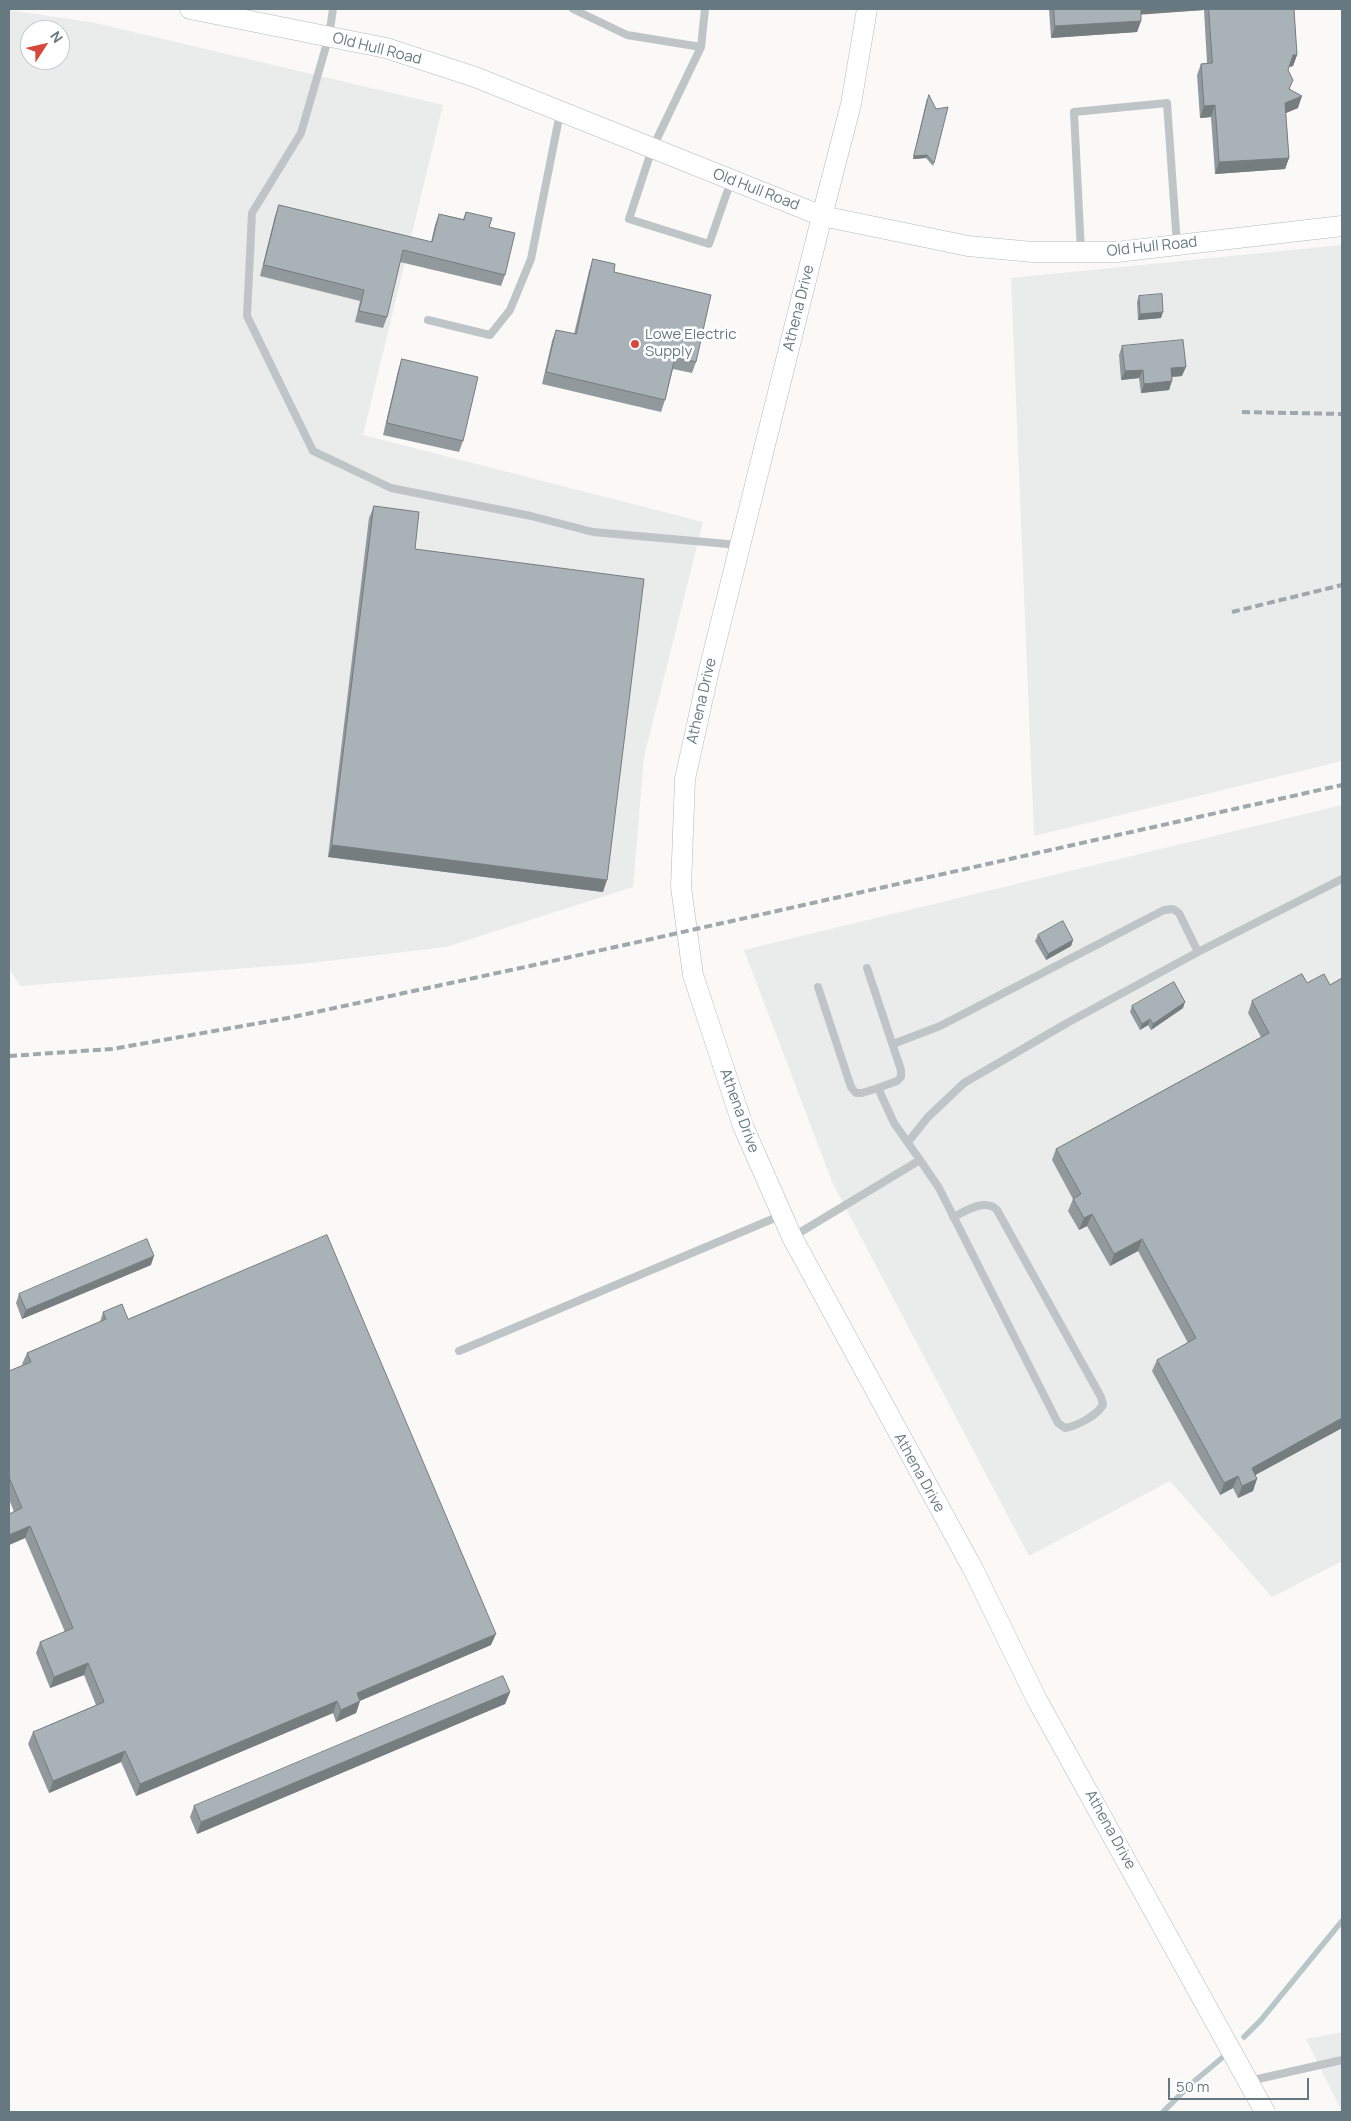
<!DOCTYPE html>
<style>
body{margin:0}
#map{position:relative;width:1351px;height:2121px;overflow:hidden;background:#faf9f8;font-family:Manrope,sans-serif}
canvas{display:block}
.frame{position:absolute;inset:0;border:10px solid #667980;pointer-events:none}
.north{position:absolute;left:20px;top:20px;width:50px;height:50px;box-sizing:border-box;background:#fff;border:1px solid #c2c9cc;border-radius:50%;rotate:55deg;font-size:14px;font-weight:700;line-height:20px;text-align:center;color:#667980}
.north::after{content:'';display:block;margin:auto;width:18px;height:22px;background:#d6483b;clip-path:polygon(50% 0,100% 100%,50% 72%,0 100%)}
.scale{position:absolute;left:1168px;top:2078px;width:141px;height:22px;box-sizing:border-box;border:2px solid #667980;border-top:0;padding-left:6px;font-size:15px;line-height:18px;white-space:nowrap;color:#667980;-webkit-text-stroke:4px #fff;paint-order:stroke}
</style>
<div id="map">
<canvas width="1351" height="2121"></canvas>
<div class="frame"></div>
<div class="north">N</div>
<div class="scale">50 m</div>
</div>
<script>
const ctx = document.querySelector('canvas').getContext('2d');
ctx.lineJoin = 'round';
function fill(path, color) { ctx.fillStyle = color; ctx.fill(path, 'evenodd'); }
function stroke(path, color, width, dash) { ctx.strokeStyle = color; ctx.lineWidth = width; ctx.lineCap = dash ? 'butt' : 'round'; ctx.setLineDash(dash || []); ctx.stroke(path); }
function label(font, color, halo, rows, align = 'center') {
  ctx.font = font + ' Manrope,sans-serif'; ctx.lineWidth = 5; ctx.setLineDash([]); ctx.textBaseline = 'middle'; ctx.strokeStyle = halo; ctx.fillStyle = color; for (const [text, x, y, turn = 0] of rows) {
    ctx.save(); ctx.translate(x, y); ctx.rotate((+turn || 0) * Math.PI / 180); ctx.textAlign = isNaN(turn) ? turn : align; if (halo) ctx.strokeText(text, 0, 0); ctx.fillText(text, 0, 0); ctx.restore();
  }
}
const built = new Path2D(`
 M 9,10 L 95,23 L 443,105 L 363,435 L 703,522 L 644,757 L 633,887 L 446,947 L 311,963 L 20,986 L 9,968 ZM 30,30 L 60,30 L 60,60 L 30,60 Z
 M 1342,245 L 1342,761 L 1034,836 L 1011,278 Z
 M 1342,805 L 1342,1561 L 1272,1597 L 1170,1481 L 1029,1556 L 833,1184 L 744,950 Z
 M 1342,2032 L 1342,2112 L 1306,2039 Z`);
const stream = new Path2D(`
 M 1244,2037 L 1261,2020 L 1342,1921
 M 1163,2112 L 1191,2084 L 1229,2052`);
const lane = new Path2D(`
 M 333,9 L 329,36 L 301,133 L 252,213 L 247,316 L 313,451 L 391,488 L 531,516 L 593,532 L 739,545
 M 573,9 L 627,35 L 701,47
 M 705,9 L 701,47 L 652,149 L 629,219 L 709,244 L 731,181
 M 1081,252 L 1074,112 L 1167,103 L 1177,245
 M 428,320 L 490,335 L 510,310 L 531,259 L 560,113
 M 1198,952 L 1342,879
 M 867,968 L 901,1070 L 901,1077 L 897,1081 L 878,1088 L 894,1123 L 920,1160
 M 818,987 L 851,1087 L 856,1093 L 862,1093 L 878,1088
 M 893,1044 L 940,1026 L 1164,910 L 1173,909 L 1179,913 L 1198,952 L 1067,1023 L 964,1083 L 928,1117 L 908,1142
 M 794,1236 L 920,1160 L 939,1188 L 1058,1423 L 1065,1428 C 1077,1426 1096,1416 1103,1405 L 1101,1397 L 997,1210 C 985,1198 966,1211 953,1217
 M 459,1351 L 782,1215
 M 1249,2081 L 1342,2060`);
const secondary = new Path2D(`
 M 190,9 L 386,48 L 475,77 L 822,216 L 968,246 L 1033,252 L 1117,252 L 1342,226
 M 867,9 L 851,104 L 822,216 L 709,670 L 685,779 L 681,887 L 693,975 L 743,1126 L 792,1237 L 973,1569 L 1036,1698 L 1265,2112`);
const rail = new Path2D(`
 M 1242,412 L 1342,414
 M 1232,612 L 1342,585
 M 9,1056 L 112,1049 L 288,1018 L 539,964 L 1342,785`);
const wall = new Path2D(`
 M 1049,9 L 1294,9 L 1297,55 L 1293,66 L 1289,67 L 1288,70 L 1290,89 L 1298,108 L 1286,113 L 1289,158 L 1285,169 L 1215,174 L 1211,117 L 1200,118 L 1197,75 L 1201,64 L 1207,63 L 1204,10 L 1141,14 L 1141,21 L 1137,32 L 1051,38 Z
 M 927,98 L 934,163 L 933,166 L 926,158 L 913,159 Z
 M 279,205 L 431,242 L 435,225 L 439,214 L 463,219 L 466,212 L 489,227 L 505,275 L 501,286 L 400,262 L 387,317 L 383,328 L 355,322 L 360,301 L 260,276 L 275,216 Z
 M 593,259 L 614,272 L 696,362 L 692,373 L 673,369 L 665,400 L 661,412 L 542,384 L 552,341 L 556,330 L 574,334 L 589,271 Z
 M 1139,296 L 1161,318 L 1138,320 L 1137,302 Z
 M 1122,346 L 1182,376 L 1172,377 L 1169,390 L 1141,393 L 1139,378 L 1121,380 L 1119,355 Z
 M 402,359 L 463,441 L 459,452 L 383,435 L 398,371 Z
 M 374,506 L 415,549 L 603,892 L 328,857 L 369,518 Z
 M 1038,935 L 1073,940 L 1071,946 L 1046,960 L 1035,941 Z
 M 1342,978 L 1342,1428 L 1255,1475 L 1253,1491 L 1238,1498 L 1233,1488 L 1220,1495 L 1152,1371 L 1157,1360 L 1188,1343 L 1138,1251 L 1110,1266 L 1087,1226 L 1079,1230 L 1068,1211 L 1073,1199 L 1052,1160 L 1056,1149 L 1261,1037 L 1248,1013 L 1252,1001 L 1307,983 L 1330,985 Z
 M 1132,1006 L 1183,1008 L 1151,1030 L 1148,1025 L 1140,1030 L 1130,1012 Z
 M 151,1265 L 22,1319 L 16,1303 L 19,1294 Z
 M 103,1312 L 128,1319 L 491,1645 L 360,1701 L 356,1713 L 336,1722 L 333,1713 L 136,1796 L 121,1762 L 49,1793 L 28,1744 L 33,1732 L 96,1705 L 84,1675 L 50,1688 L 36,1653 L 40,1642 L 65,1632 L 25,1538 L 9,1545 L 9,1514 L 14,1512 L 9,1499 L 9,1371 L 23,1365 L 22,1364 L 27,1353 L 100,1322 Z
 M 510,1692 L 505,1704 L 197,1834 L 190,1817 L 194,1806 Z`);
const shadedWall = new Path2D(`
 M 1138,9 L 1204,9 L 1204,10 L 1136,15 Z
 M 1141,21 L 1137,32 L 1051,38 L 1055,26 Z
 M 1293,55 L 1297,55 L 1293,66 L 1289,67 Z
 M 1302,96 L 1298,108 L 1281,115 L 1285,103 Z
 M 1215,105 L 1211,117 L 1200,118 L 1204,106 Z
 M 927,155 L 926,158 L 913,159 L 914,156 Z
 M 1289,158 L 1285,169 L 1215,174 L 1219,162 Z
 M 1163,312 L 1161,318 L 1138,320 L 1140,314 Z
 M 1186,367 L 1182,376 L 1168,377 L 1171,368 Z
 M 1143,370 L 1139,378 L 1121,380 L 1125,371 Z
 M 1172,381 L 1169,390 L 1141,393 L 1144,384 Z
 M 332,845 L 607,880 L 603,892 L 328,857 Z
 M 1073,940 L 1071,946 L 1046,960 L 1048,954 Z
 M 1185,1002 L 1183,1008 L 1151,1030 L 1153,1024 Z
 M 1150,1019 L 1148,1025 L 1140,1030 L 1142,1024 Z
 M 1092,1214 L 1087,1226 L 1079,1230 L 1084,1218 Z
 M 1142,1239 L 1138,1251 L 1110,1266 L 1114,1254 Z
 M 154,1256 L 151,1265 L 22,1319 L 26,1310 Z
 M 1342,1418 L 1342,1428 L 1248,1479 L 1252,1468 Z
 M 1238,1476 L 1233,1488 L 1220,1495 L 1224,1483 Z
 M 1257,1479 L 1253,1491 L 1238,1498 L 1242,1486 Z
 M 30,1526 L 25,1538 L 9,1545 L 9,1535 Z
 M 496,1634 L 491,1645 L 352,1704 L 357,1693 Z
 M 88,1663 L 84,1675 L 50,1688 L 54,1677 Z
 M 510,1692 L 505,1704 L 197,1834 L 201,1822 Z
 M 337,1701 L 333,1713 L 136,1796 L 140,1784 Z
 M 360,1701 L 356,1713 L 336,1722 L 341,1710 Z
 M 125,1751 L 121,1762 L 49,1793 L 53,1781 Z`);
const building = new Path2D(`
 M 1054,9 L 1141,9 L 1141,21 L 1055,26 Z
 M 1209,9 L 1294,9 L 1297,55 L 1293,55 L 1288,70 L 1293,80 L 1289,89 L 1302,96 L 1285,103 L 1289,158 L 1219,162 L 1215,105 L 1204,106 L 1201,64 L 1212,63 Z
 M 929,95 L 936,109 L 948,107 L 934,163 L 927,155 L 914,156 Z
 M 279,205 L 432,242 L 439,214 L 464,220 L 466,212 L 492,218 L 489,227 L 515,233 L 505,275 L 403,250 L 387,317 L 359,311 L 364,290 L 264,265 Z
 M 593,259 L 615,264 L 614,272 L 711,295 L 696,362 L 675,357 L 665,400 L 546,372 L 556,330 L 576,334 Z
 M 1162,294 L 1163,312 L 1140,314 L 1139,296 Z
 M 1183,340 L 1186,367 L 1171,368 L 1172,381 L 1144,384 L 1143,370 L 1125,371 L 1122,346 Z
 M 402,359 L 478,377 L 463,441 L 387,423 Z
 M 374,506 L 419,512 L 415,549 L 644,579 L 607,880 L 332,845 Z
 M 1063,921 L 1073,940 L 1048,954 L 1038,935 Z
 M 1302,974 L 1307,983 L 1324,974 L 1330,985 L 1342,978 L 1342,1418 L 1252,1468 L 1257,1479 L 1242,1486 L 1238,1476 L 1224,1483 L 1157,1360 L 1196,1338 L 1142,1239 L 1114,1254 L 1092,1214 L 1084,1218 L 1073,1199 L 1081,1194 L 1056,1149 L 1269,1033 L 1252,1001 Z
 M 1174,982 L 1185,1002 L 1153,1024 L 1150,1019 L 1142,1024 L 1132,1006 Z
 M 327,1235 L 496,1634 L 357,1693 L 360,1701 L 341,1710 L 337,1701 L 140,1784 L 125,1751 L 53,1781 L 33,1732 L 104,1702 L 88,1663 L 54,1677 L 40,1642 L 73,1628 L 30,1526 L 9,1535 L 9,1514 L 22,1508 L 9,1477 L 9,1371 L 31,1362 L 27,1353 L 106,1319 L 103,1312 L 122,1304 L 128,1319 Z
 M 147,1239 L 154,1256 L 26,1310 L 19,1294 Z
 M 503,1676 L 510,1692 L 201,1822 L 194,1806 Z`);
const markers = [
 [635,344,5,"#d6483b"]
];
const streetNames = [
 ["Old Hull Road",377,49,14],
 ["Old Hull Road",756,190,21],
 ["Old Hull Road",1152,247,-6],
 ["Athena Drive",799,308,-76],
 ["Athena Drive",702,701,-77],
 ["Athena Drive",739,1111,70],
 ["Athena Drive",919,1473,61],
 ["Athena Drive",1110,1830,61]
];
const poiNames = [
 ["Lowe Electric",645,335],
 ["Supply",645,352]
];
fill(built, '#eaebeb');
stroke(stream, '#b8c6c8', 5.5);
stroke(secondary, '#b2b9bc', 21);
stroke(lane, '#bfc5c7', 8);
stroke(secondary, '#fff', 20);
stroke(rail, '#9fa8ac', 4, [8, 4]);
fill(wall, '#91999d');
fill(shadedWall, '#767d7f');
fill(building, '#a9b2b6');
stroke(building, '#767d7f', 1);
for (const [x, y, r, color] of markers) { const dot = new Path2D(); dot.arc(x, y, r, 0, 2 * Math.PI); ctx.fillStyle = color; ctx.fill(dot); stroke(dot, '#fff', 2); }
label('15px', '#667980', '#fff', streetNames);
label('15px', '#667980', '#fff', poiNames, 'left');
</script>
